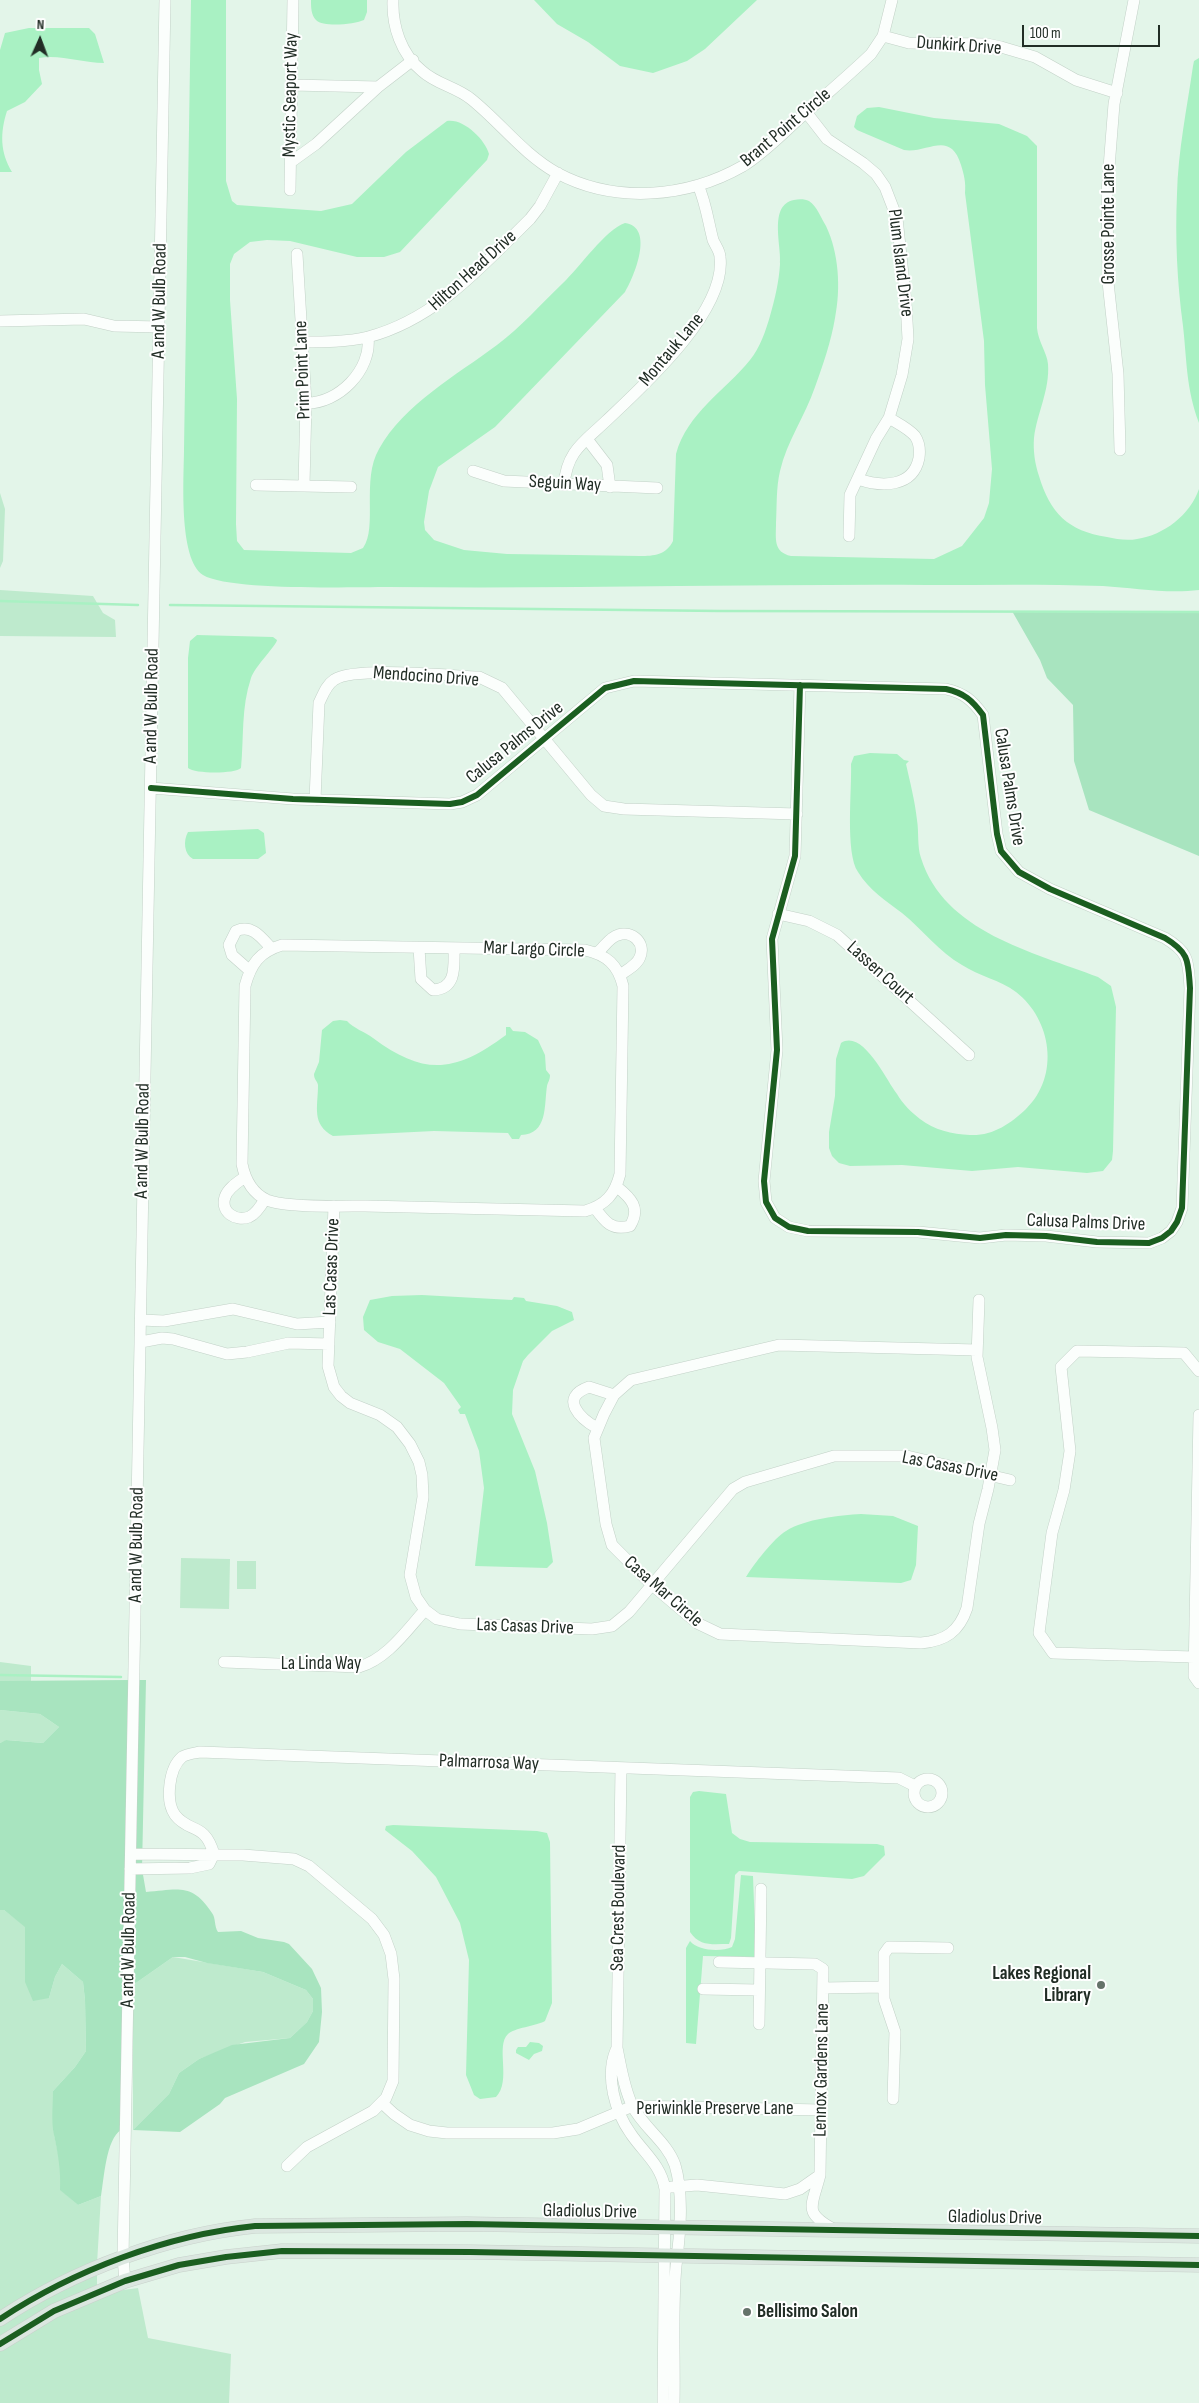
<!DOCTYPE html>
<style>
body{margin:0}
#map{position:relative;width:1199px;height:2403px;overflow:hidden;background:#e3f5e9;font-family:"Sofia Sans Condensed",sans-serif}
canvas{display:block}
.north{position:absolute;left:15px;top:15px;width:50px;height:50px;-webkit-text-stroke:4px #fff;paint-order:stroke;rotate:2deg;font-size:14px;font-weight:700;line-height:20px;text-align:center;color:#212d25}
.north::after{content:'';display:block;margin:auto;width:18px;height:22px;background:#212d25;clip-path:polygon(50% 0,100% 100%,50% 72%,0 100%)}
.scale{position:absolute;left:1022px;top:25px;width:138px;height:22px;box-sizing:border-box;border:2px solid #212d25;border-top:0;padding-left:6px;font-size:15px;line-height:18px;white-space:nowrap;color:#212d25;-webkit-text-stroke:4px #fff;paint-order:stroke}
</style>
<div id="map">
<canvas width="1199" height="2403"></canvas>
<div class="north">N</div>
<div class="scale">100 m</div>
</div>
<script>
const ctx = document.querySelector('canvas').getContext('2d');
ctx.lineJoin = 'round';
function fill(path, color) { ctx.fillStyle = color; ctx.fill(path, 'evenodd'); }
function stroke(path, color, width, dash) { ctx.strokeStyle = color; ctx.lineWidth = width; ctx.lineCap = dash ? 'butt' : 'round'; ctx.setLineDash(dash || []); ctx.stroke(path); }
function label(font, color, halo, rows, align = 'center') {
  ctx.font = font + ' "Sofia Sans Condensed",sans-serif'; ctx.lineWidth = 4; ctx.setLineDash([]); ctx.textBaseline = 'middle'; ctx.strokeStyle = halo; ctx.fillStyle = color; for (const [text, x, y, turn = 0] of rows) {
    ctx.save(); ctx.translate(x, y); ctx.rotate((+turn || 0) * Math.PI / 180); ctx.textAlign = isNaN(turn) ? turn : align; if (halo) ctx.strokeText(text, 0, 0); ctx.fillText(text, 0, 0); ctx.restore();
  }
}
const green = new Path2D(`
 M 0,493 L 5,509 L 3,561 L 0,568 Z
 M 0,590 L 93,596 L 103,613 L 115,620 L 116,637 L 0,636 Z
 M 181,1558 L 230,1559 L 229,1609 L 180,1608 Z
 M 237,1561 L 256,1561 L 256,1589 L 237,1589 Z
 M 0,1662 L 31,1666 L 31,1682 L 0,1681 Z
 M 0,1710 L 40,1714 L 59,1727 L 43,1743 L 7,1740 L 0,1743 Z
 M 0,1910 L 4,1910 L 25,1926 L 26,1951 L 49,1998 L 55,1977 L 62,1964 L 83,1982 L 85,2000 L 86,2051 L 75,2067 L 53,2091 L 54,2134 L 61,2168 L 61,2190 L 78,2205 L 101,2196 L 97,2264 L 0,2313 Z
 M 173,1957 L 263,1972 L 306,1990 L 313,1999 L 313,2011 L 307,2022 L 290,2038 L 245,2042 L 199,2059 L 179,2073 L 169,2094 L 133,2130 L 133,1985 Z
 M 97,2275 L 97,2286 L 0,2338 L 0,2325 L 48,2296 Z
 M 138,2288 L 148,2338 L 231,2354 L 229,2403 L 0,2403 L 0,2350 L 56,2316 L 109,2292 Z`);
const forest = new Path2D(`
 M 1012,611 L 1199,611 L 1199,856 L 1089,810 L 1074,761 L 1073,705 L 1047,678 L 1040,660 Z
 M 129,1680 L 121,2130 C 106,2139 104,2179 101,2196 L 78,2205 L 60,2190 C 61,2170 58,2154 54,2135 C 51,2121 53,2105 53,2091 L 75,2067 L 86,2051 L 85,2000 L 83,1982 L 62,1964 L 55,1977 L 49,1998 L 33,2001 L 25,1982 L 25,1927 L 4,1910 L 0,1910 L 0,1743 L 6,1740 L 43,1743 L 59,1727 L 40,1714 L 0,1710 L 0,1681 Z
 M 139,1680 L 146,1680 L 142,1869 L 146,1892 C 177,1890 192,1882 212,1913 C 216,1918 214,1926 218,1932 L 241,1931 L 258,1938 L 284,1942 L 289,1944 L 312,1969 L 321,1988 L 322,2012 L 319,2042 L 304,2064 L 225,2098 L 220,2104 L 180,2132 L 133,2130 L 169,2094 L 179,2073 L 199,2059 L 232,2045 L 290,2038 L 307,2022 L 313,2011 L 313,1999 L 306,1990 L 263,1972 L 207,1963 L 185,1957 L 173,1957 L 133,1985 Z`);
const water = new Path2D(`
 M 191,0 L 226,0 L 226,181 L 232,201 L 237,205 L 321,211 L 352,204 L 406,152 L 447,121 C 463,118 485,139 489,154 L 487,160 L 400,252 L 384,257 L 357,257 L 290,241 L 267,240 L 250,242 L 234,254 L 230,264 L 230,300 L 237,399 L 236,524 L 237,541 L 244,550 L 351,553 L 363,548 C 378,527 361,480 379,449 C 404,404 457,375 497,345 C 521,327 541,304 563,283 C 579,268 606,229 625,223 C 655,227 634,277 625,292 L 495,427 L 438,467 L 429,491 L 424,522 L 425,530 L 434,540 L 464,550 L 507,554 L 640,556 C 654,556 666,555 673,541 L 676,454 C 687,413 725,391 750,360 C 760,348 766,330 770,316 C 775,299 779,281 780,264 C 782,246 768,205 794,200 C 799,199 805,199 809,201 C 817,206 821,218 826,226 C 839,253 841,289 835,318 C 831,342 823,365 815,387 C 805,416 787,441 780,471 C 776,488 777,506 776,523 C 776,539 773,552 791,556 L 934,559 L 962,546 L 984,518 L 989,503 L 992,469 L 985,385 L 984,341 L 965,193 C 966,182 964,175 961,165 C 950,129 927,154 904,150 L 857,130 L 854,127 L 857,116 L 867,108 L 879,107 L 934,118 L 999,124 L 1027,136 L 1037,146 L 1037,328 C 1038,341 1047,353 1048,364 C 1050,390 1037,413 1034,438 C 1033,451 1035,464 1039,476 C 1050,513 1068,531 1107,537 C 1116,539 1127,541 1137,539 C 1164,535 1190,515 1199,489 L 1199,590 C 1168,594 1134,588 1103,586 C 1044,584 986,585 927,585 C 747,584 568,589 388,587 C 352,587 229,591 203,575 C 178,559 184,476 184,449 Z
 M 311,0 L 367,0 L 367,12 L 364,20 C 355,24 324,28 316,20 C 311,15 311,7 311,0 Z
 M 534,0 L 757,0 L 705,49 L 687,61 L 653,73 L 620,66 L 588,42 L 557,24 Z
 M 29,28 L 89,28 L 95,34 L 104,63 C 82,63 60,54 39,58 L 39,70 L 42,84 L 25,102 L 7,111 C 0,133 0,152 12,172 L 0,172 L 0,50 L 5,33 Z
 M 1199,58 L 1199,423 C 1186,388 1187,361 1183,326 C 1177,282 1175,238 1177,194 C 1178,151 1187,108 1193,66 L 1194,61 Z
 M 197,635 L 273,637 L 277,640 C 277,645 255,666 251,678 C 241,708 244,737 241,768 C 235,774 195,774 188,768 L 188,658 L 190,641 Z
 M 870,753 L 897,754 L 904,760 L 909,761 L 906,764 C 910,782 915,801 917,820 C 919,832 917,846 921,858 C 944,932 1033,952 1098,977 L 1111,986 L 1116,1007 L 1113,1151 L 1112,1160 L 1103,1171 L 1087,1173 L 1018,1167 L 972,1171 L 902,1165 L 850,1166 L 839,1163 L 832,1156 L 829,1148 L 829,1132 L 835,1096 L 836,1059 L 841,1043 C 863,1029 886,1080 897,1094 C 903,1104 911,1112 920,1119 C 934,1130 952,1134 970,1135 C 993,1136 1010,1124 1026,1109 C 1060,1076 1052,1020 1016,992 C 1000,980 979,976 962,965 C 939,952 923,930 902,913 C 886,901 869,890 858,872 C 845,853 852,789 851,764 L 854,756 Z
 M 258,829 L 264,833 L 266,853 L 258,859 L 193,859 C 184,854 183,841 188,832 Z
 M 340,1020 L 347,1021 C 353,1028 365,1032 373,1038 C 424,1076 455,1073 506,1035 L 506,1027 L 510,1027 L 513,1031 L 525,1032 L 538,1040 L 545,1055 L 546,1070 L 550,1075 C 550,1080 548,1082 547,1086 C 544,1106 548,1134 521,1135 L 519,1139 L 512,1139 L 508,1133 L 434,1131 L 333,1136 C 311,1124 318,1107 318,1085 C 317,1080 314,1080 314,1074 L 319,1062 L 322,1030 L 333,1021 Z
 M 422,1295 L 512,1300 L 514,1297 L 524,1298 L 526,1301 L 557,1306 L 572,1312 L 574,1320 L 552,1331 L 528,1355 L 523,1361 L 513,1390 L 512,1414 L 535,1471 L 547,1523 L 553,1562 L 547,1568 L 475,1566 L 484,1488 L 479,1451 L 465,1414 L 460,1414 L 458,1410 L 461,1407 L 444,1383 L 400,1349 L 378,1342 L 364,1330 L 363,1317 L 370,1300 L 392,1296 Z
 M 861,1514 L 893,1516 L 918,1526 L 916,1565 L 911,1580 L 901,1583 L 746,1577 C 754,1564 774,1538 786,1531 C 805,1519 840,1515 861,1514 Z
 M 699,1791 L 726,1794 L 732,1833 L 740,1839 L 750,1842 L 877,1844 L 884,1846 L 885,1855 L 864,1876 L 852,1879 L 739,1871 L 735,1875 L 731,1938 L 729,1944 C 713,1944 700,1947 690,1932 L 690,1797 L 693,1792 Z
 M 393,1825 L 537,1831 L 547,1833 L 550,1842 L 552,2003 L 545,2021 C 536,2026 514,2028 508,2034 C 495,2046 512,2081 496,2097 L 480,2099 L 474,2095 L 466,2075 L 469,1960 L 460,1923 L 436,1877 L 412,1851 L 385,1830 L 386,1826 Z
 M 741,1875 L 753,1876 L 756,1957 L 703,1956 L 696,2044 L 686,2043 L 686,1948 L 690,1941 C 698,1951 721,1952 732,1947 L 735,1939 Z
 M 530,2042 L 539,2043 L 543,2046 L 542,2051 L 534,2054 L 529,2060 L 516,2053 L 516,2050 L 518,2047 L 526,2047 Z`);
const stream = new Path2D(`
 M 0,601 L 138,605
 M 170,605 L 720,611 L 1199,612
 M 0,1675 L 121,1677`);
const minor = new Path2D(`
 M 393,0 C 392,26 401,54 422,71 C 436,84 456,87 471,99 C 501,123 523,154 557,173 C 615,204 687,198 743,166 C 764,153 782,134 801,117 C 824,96 848,76 871,54 L 883,36 L 892,0
 M 883,36 L 909,43 L 987,44 L 1001,47 L 1035,57 L 1076,80 L 1117,93
 M 292,85 L 378,87
 M 806,112 L 827,139 L 863,163 L 876,174 L 885,187 L 897,218 L 906,303 L 908,339 L 902,375 L 889,418 L 876,439 L 850,495 L 849,536
 M 291,162 L 316,144 L 378,87 L 413,60
 M 290,190 L 293,0
 M 297,254 L 306,403 L 304,485
 M 0,321 L 84,319 L 114,326 L 160,327
 M 303,342 C 324,342 347,342 368,337 C 436,319 481,267 530,219 L 540,206 L 558,173
 M 306,403 C 338,404 372,370 368,337
 M 587,439 L 607,465 L 610,487
 M 1120,450 L 1118,374 L 1108,282 L 1107,193 L 1114,104 L 1134,0
 M 473,471 L 504,481 L 657,488
 M 858,479 C 881,487 913,488 919,458 C 920,451 919,442 915,436 C 908,428 897,423 889,418
 M 256,485 L 351,487
 M 564,485 C 567,451 583,443 606,421 C 642,387 727,311 720,257 C 720,251 715,245 713,240 C 708,221 706,203 698,185
 M 151,788 L 293,799 L 450,804 L 462,802 L 477,795 L 605,688 L 634,681 L 946,689 C 964,693 972,700 983,715 L 997,834 L 1001,851 L 1019,872 L 1050,889 L 1165,938 C 1190,953 1188,962 1190,988 L 1182,1208 L 1177,1222 L 1171,1231 L 1162,1238 L 1149,1243 L 1097,1242 L 1046,1236 L 1006,1235 L 980,1238 L 918,1232 L 808,1231 L 789,1227 L 775,1218 L 766,1202 L 764,1181 L 777,1050 L 772,939 L 795,856 L 800,685
 M 315,800 L 319,703 C 323,695 326,685 334,680 C 354,666 450,676 479,677 L 502,688 L 591,795 L 604,806 L 624,809 L 797,814
 M 778,914 L 809,921 L 837,935 L 969,1055
 M 282,945 L 585,950 C 607,955 618,965 623,986 L 620,1174 C 615,1194 606,1205 585,1211 C 512,1210 438,1207 365,1206 C 342,1206 286,1208 267,1200 C 252,1193 245,1179 242,1164 L 245,986 C 251,964 259,952 282,945 Z
 M 419,948 L 421,979 L 433,990 C 457,989 454,966 454,948
 M 598,952 C 604,947 610,937 618,935 C 632,930 646,943 640,957 C 637,965 627,970 620,975
 M 249,970 L 232,955 L 229,945 L 236,931 C 252,924 261,937 271,948
 M 245,1177 C 238,1182 228,1188 225,1197 C 220,1212 236,1222 249,1217 C 256,1214 261,1206 265,1199
 M 334,1206 L 328,1366 L 334,1387 L 341,1396 L 350,1403 L 380,1415 L 397,1427 L 410,1444 L 419,1462 L 422,1475 L 423,1497 L 410,1575 L 416,1597 L 425,1610 L 437,1619 L 460,1624 L 592,1629 L 612,1626 L 629,1612 L 733,1489 L 745,1482 L 834,1456 L 907,1456 L 1010,1480
 M 595,1208 C 605,1222 612,1231 630,1226 C 641,1208 631,1198 617,1187
 M 141,1320 L 164,1321 L 233,1309 L 297,1324 L 330,1322
 M 141,1342 L 162,1338 L 173,1339 L 227,1354 L 247,1352 L 289,1343 L 329,1344
 M 977,1350 L 779,1345 L 631,1380 L 614,1395 L 604,1414 L 594,1438 L 606,1524 L 612,1545 L 652,1585 L 697,1623 L 720,1634 L 921,1643 C 945,1641 959,1632 967,1608 L 979,1524 L 988,1489 L 995,1450 L 992,1428 L 977,1357 L 979,1300
 M 1199,1415 L 1194,1676 L 1199,1683
 M 597,1428 C 581,1419 558,1398 589,1387 L 614,1395
 M 1194,1657 L 1053,1653 L 1039,1633 L 1052,1533 L 1064,1490 L 1070,1451 L 1061,1367 L 1077,1351 L 1184,1353 L 1199,1371
 M 224,1662 L 359,1667 C 387,1659 406,1631 425,1610
 M 621,1768 L 617,2048 C 621,2067 624,2089 633,2107 C 644,2128 667,2142 675,2165 C 684,2195 680,2235 676,2266 C 672,2309 675,2360 674,2403
 M914 1793a14 14 0 1 1 28 0a14 14 0 1 1-28 0Z
 M 131,1854 L 243,1855 L 294,1859 L 309,1866 L 372,1919 L 384,1935 L 391,1954 L 394,1979 L 393,2081 L 386,2098 L 373,2111 L 307,2147 L 287,2166
 M 214,1854 C 204,1821 190,1834 175,1815 C 165,1801 169,1768 182,1757 C 186,1754 195,1753 200,1752 L 899,1778 L 915,1786
 M 130,1869 L 190,1868 L 209,1864 L 214,1854
 M 719,1962 L 815,1964 L 823,1969 L 820,2175 C 812,2207 802,2212 835,2230
 M 823,1988 L 884,1987
 M 703,1989 L 759,1990
 M 759,2024 L 761,1889
 M 616,2050 C 605,2076 615,2112 631,2134 C 644,2153 661,2165 665,2189 L 663,2403
 M 893,2099 L 895,2032 L 884,1999 L 884,1954 L 889,1947 L 948,1948
 M 382,2103 L 394,2114 L 410,2125 L 429,2131 L 447,2133 L 553,2133 L 578,2129 L 633,2106 L 821,2110
 M 672,2187 L 697,2185 L 785,2194 L 800,2189 L 820,2175
 M 125,2281 L 123,2258 L 165,0`);
const major = new Path2D(`
 M 0,2319 C 74,2270 167,2235 255,2226 L 467,2224 L 1199,2236
 M 0,2344 L 54,2311 L 125,2281 L 179,2265 L 226,2257 L 282,2251 L 470,2252 L 1199,2265`);
const cycleway = new Path2D(`
 M 151,788 L 293,799 L 450,804 L 462,802 L 477,795 L 605,688 L 634,681 L 946,689 C 964,693 972,700 983,715 L 997,834 L 1001,851 L 1019,872 L 1050,889 L 1165,938 C 1190,953 1188,962 1190,988 L 1182,1208 L 1177,1222 L 1171,1231 L 1162,1238 L 1149,1243 L 1097,1242 L 1046,1236 L 1006,1235 L 980,1238 L 918,1232 L 808,1231 L 789,1227 L 775,1218 L 766,1202 L 764,1181 L 777,1050 L 772,939 L 795,856 L 800,685
 M 0,2319 C 74,2270 167,2235 255,2226 L 467,2224 L 1199,2236
 M 0,2344 L 54,2311 L 125,2281 L 179,2265 L 226,2257 L 282,2251 L 470,2252 L 1199,2265`);
const markers = [
 [1101,1985,5,"#65736a"],
 [747,2312,5,"#65736a"]
];
const streetNames = [
 ["Dunkirk Drive",959,46,4],
 ["Mystic Seaport Way",291,95,-89],
 ["Brant Point Circle",786,128,-40],
 ["Grosse Pointe Lane",1109,224,-90],
 ["Plum Island Drive",900,263,83],
 ["Hilton Head Drive",473,271,-42],
 ["A and W Bulb Road",160,301,-89],
 ["Montauk Lane",672,350,-50],
 ["Prim Point Lane",303,370,-92],
 ["Seguin Way",565,484,3],
 ["Mendocino Drive",426,677,4],
 ["A and W Bulb Road",152,706,-89],
 ["Calusa Palms Drive",515,743,-39],
 ["Calusa Palms Drive",1009,787,81],
 ["Mar Largo Circle",534,950,2],
 ["Lassen Court",880,973,42],
 ["A and W Bulb Road",143,1141,-89],
 ["Calusa Palms Drive",1086,1223,2],
 ["Las Casas Drive",332,1267,-88],
 ["Las Casas Drive",950,1467,11],
 ["A and W Bulb Road",137,1545,-89],
 ["Casa Mar Circle",663,1592,41],
 ["Las Casas Drive",525,1627,2],
 ["La Linda Way",321,1664],
 ["Palmarrosa Way",489,1763,2],
 ["Sea Crest Boulevard",619,1908,-89],
 ["A and W Bulb Road",129,1950,-89],
 ["Lennox Gardens Lane",822,2070,-89],
 ["Periwinkle Preserve Lane",715,2109],
 ["Gladiolus Drive",590,2212,1],
 ["Gladiolus Drive",995,2218,1]
];
const poiNames = [
 ["Lakes Regional",1091,1974],
 ["Library",1091,1996],
 ["Bellisimo Salon",757,2312,"left"]
];
fill(green, '#beeacd');
fill(forest, '#a8e4bf');
fill(water, '#a9f1c3');
stroke(stream, '#a9f1c3', 2.5);
stroke(minor, '#c2d1c7', 12);
stroke(major, '#c8d1cb', 15);
stroke(minor, '#fbfefc', 11);
stroke(major, '#dbe7e0', 14);
stroke(cycleway, '#1b5e20', 6);
for (const [x, y, r, color] of markers) { const dot = new Path2D(); dot.arc(x, y, r, 0, 2 * Math.PI); ctx.fillStyle = color; ctx.fill(dot); stroke(dot, '#fff', 2); }
label('19px', '#212d25', '#fff', streetNames);
label('bold 19px', '#212d25', '#fff', poiNames, 'right');
</script>
